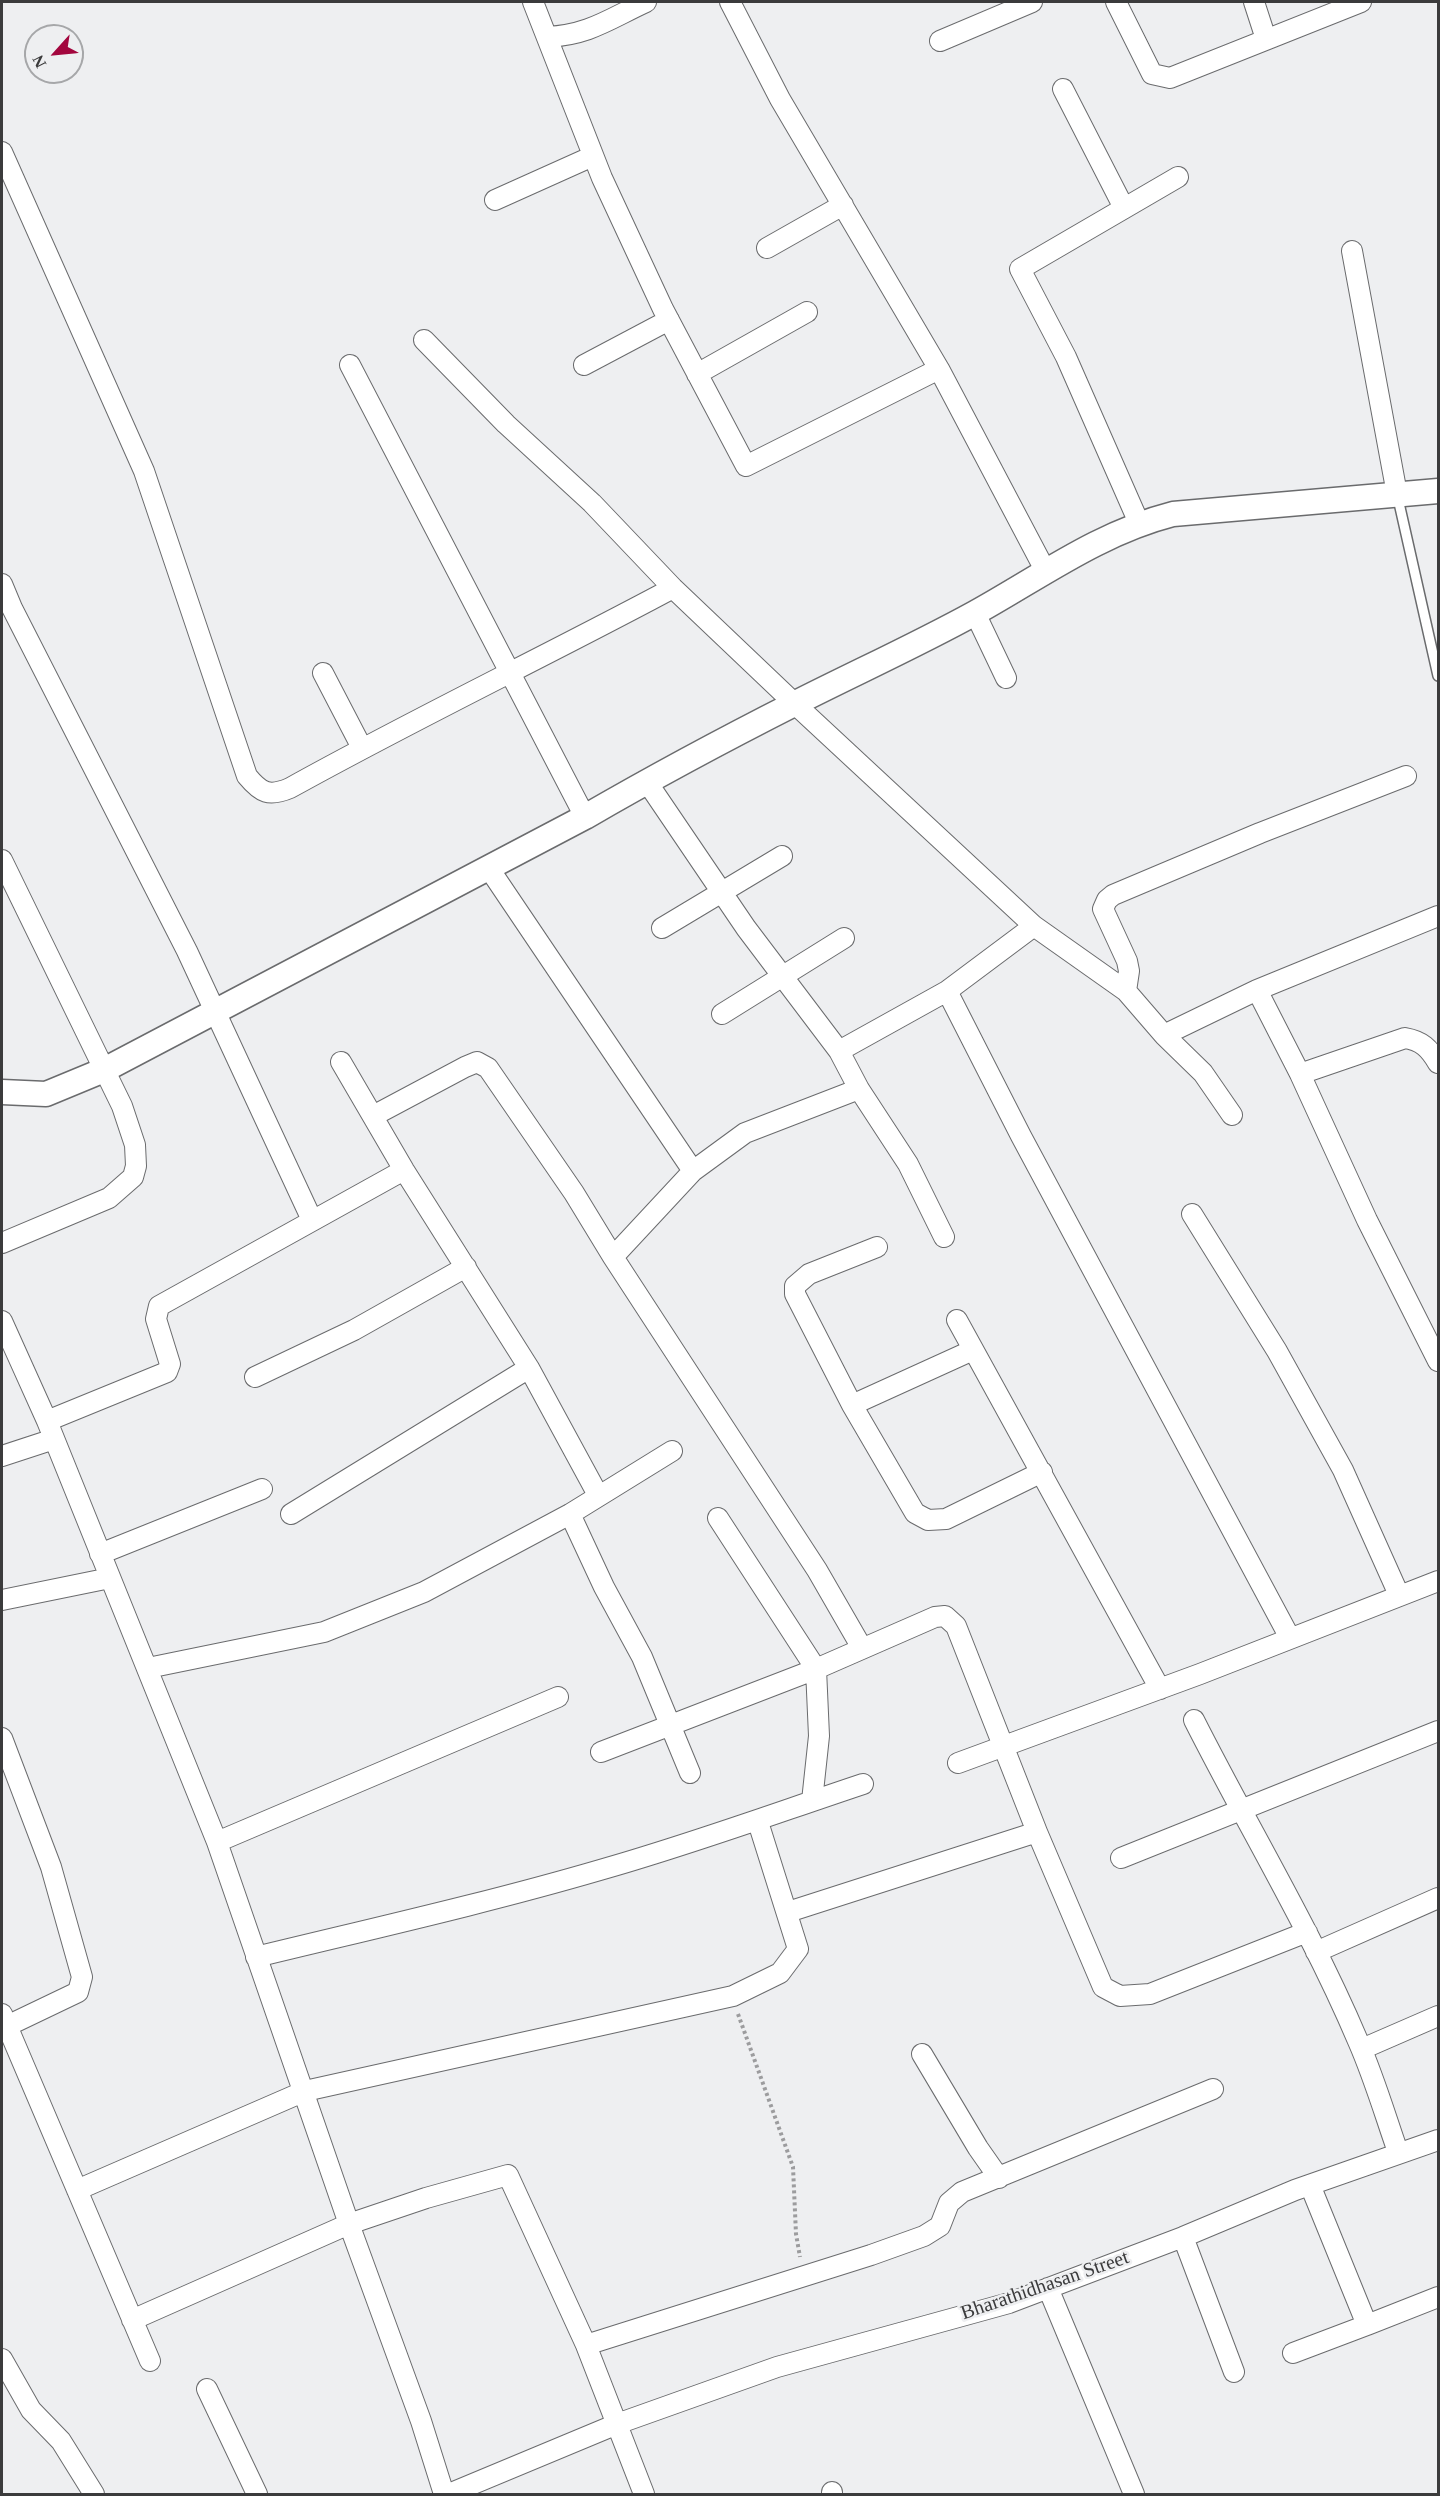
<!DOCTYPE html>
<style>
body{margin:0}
#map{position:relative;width:1440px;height:2496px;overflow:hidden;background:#eeeff1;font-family:Georgia,serif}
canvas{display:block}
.frame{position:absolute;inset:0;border:3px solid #3b3b3c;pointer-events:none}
.north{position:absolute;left:24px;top:24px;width:60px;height:60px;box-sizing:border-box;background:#eeeff1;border:2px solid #a6a7a9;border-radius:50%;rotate:243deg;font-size:16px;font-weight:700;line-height:24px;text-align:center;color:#3b3b3c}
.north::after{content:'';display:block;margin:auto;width:21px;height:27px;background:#a3063e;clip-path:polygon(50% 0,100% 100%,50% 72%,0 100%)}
</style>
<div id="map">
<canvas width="1440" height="2496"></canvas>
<div class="frame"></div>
<div class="north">N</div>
</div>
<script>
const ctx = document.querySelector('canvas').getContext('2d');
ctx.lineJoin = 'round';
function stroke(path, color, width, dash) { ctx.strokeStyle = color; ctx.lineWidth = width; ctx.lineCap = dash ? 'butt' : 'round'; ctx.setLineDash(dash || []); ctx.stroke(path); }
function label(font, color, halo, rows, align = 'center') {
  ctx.font = font + ' Georgia,serif'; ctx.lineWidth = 5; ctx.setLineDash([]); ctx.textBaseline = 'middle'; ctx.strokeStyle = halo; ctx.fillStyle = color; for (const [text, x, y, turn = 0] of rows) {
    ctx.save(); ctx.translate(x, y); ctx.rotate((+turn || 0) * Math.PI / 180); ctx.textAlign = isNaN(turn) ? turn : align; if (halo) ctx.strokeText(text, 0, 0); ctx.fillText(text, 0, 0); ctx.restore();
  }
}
const path = new Path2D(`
 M 738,2014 L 793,2167 L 796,2234 L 800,2257`);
const service = new Path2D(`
 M 1397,494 L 1438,676`);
const minor = new Path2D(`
 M 533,2 L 602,178 L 663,309 L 746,466 L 939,369
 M 730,2 L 780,99 L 939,369 L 1045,570
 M 1116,2 L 1152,74 L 1170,78 L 1361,2
 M 1254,2 L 1266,39
 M 547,37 C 589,35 609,19 646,2
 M 940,41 L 1032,2
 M 1063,89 L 1124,208
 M 2,152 L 144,471 L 247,776 C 261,793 269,797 290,788 C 416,718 546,656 673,588
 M 495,200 L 593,156
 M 767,248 L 843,205
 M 1352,251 L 1397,494
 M 424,340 L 506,424 L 592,503 L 673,588 L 795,704 L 1034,926 L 1126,991 L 1164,1035 L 1203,1073 L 1232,1115
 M 350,365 L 585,817
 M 584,365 L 669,320
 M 697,374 L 807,312
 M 1139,523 L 1066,357 L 1020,269 L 1178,177
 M 2,584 L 12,608 L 187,951 L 312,1220
 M 975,613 L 1006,678
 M 323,673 L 362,748
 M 647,782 L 746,928 L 839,1051 L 859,1089 L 908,1164 L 944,1237
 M 2,860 L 122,1106 L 135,1145 L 136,1166 L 133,1177 L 109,1198 L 2,1243
 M 488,867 L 693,1171 L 613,1257 L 817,1570 L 862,1648
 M 662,928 L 782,856
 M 1257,990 L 1300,1074 L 1367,1220 L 1438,1361
 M 947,991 L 1021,1136 L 1290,1638
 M 1126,991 L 1129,971 L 1127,961 L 1103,909 L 1107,900 L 1113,895 L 1260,833 L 1406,776
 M 722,1014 L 844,938
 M 1164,1035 L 1257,990 L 1438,916
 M 839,1051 L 947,991 L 1034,926
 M 341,1062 L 404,1170 L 529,1368 L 598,1495
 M 1300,1074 L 1405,1038 C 1422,1041 1429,1048 1438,1063
 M 373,1116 L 465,1067 L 477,1062 L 488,1068 L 574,1193 L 613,1257
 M 693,1171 L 745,1133 L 859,1089
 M 1192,1214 L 1277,1351 L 1343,1470 L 1399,1595
 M 877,1247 L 809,1274 L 795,1286 L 795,1294 L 852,1405 L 915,1513 L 928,1520 L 946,1519 L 1042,1472
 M 957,1320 L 1160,1689
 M 2,1321 L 47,1421 L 217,1842 L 349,2224 L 421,2421 L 444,2494
 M 255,1377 L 354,1330 L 466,1267
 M 852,1405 L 973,1350
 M 47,1421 L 167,1372 L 170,1364 L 156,1319 L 159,1306 L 404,1170
 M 2,1456 L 54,1439
 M 291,1514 L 529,1368
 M 570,1514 L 604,1587 L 642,1657 L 690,1773
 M 718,1518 L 816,1669 L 819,1736 L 812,1801
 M 100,1554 L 262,1489
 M 2,1600 L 110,1578
 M 148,1668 L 324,1632 L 424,1592 L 570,1514 L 672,1451
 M 1194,1720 C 1248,1827 1311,1930 1358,2041 C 1374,2077 1385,2115 1398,2152
 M 2,1738 L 51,1867 L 82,1977 L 78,1992 L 7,2026
 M 601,1752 L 816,1669 L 935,1617 L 945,1616 L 956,1626 L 1037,1832
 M 958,1763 L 1200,1674 L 1438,1581
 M 217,1842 L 558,1697
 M 1121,1858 L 1438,1731
 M 788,1912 L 1037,1832 L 1103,1987 L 1120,1996 L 1150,1994 L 1307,1932
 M 1316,1952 L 1438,1898
 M 256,1957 C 371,1929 487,1903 600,1870 C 689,1845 776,1813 863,1784
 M 2,2014 L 150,2361
 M 1362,2049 L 1438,2016
 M 922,2054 L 978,2148 L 999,2178
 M 1310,2185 L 1367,2325 L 1438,2297
 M 77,2190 L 305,2091 L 733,1996 L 780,1973 L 798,1949 L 758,1822
 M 1183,2237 L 1234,2372
 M 1048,2288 L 1134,2494
 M 132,2320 L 349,2224 L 426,2198 L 508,2175 L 586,2345 L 644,2494
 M 586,2345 L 871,2255 L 924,2236 L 940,2226 L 949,2203 L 962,2192 L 1213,2089
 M 1293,2353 L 1367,2325
 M 2,2359 L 31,2410 L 61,2441 L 94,2494
 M 207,2389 L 257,2494
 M 832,2492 L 832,2494
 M 449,2494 L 617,2424 L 777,2367 L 1009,2303 L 1183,2237 L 1295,2190 L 1438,2140`);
const tertiary = new Path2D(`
 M 2,1092 L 46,1094 L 104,1070 L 585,817 C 654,777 725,739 796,703 C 855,673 917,645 975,613 C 1040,577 1099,533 1173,514 L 1438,491`);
const streetNames = [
 ["Bharathidhasan Street",1045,2286,-19]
];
stroke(service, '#6a6b6d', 12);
stroke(minor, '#6a6b6d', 22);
stroke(tertiary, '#6a6b6d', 27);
stroke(path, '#9c9c9e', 4, [3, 3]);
stroke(service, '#fff', 9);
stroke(minor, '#fff', 20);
stroke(tertiary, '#fff', 24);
label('20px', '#3b3b3c', '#eeeff1', streetNames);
</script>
